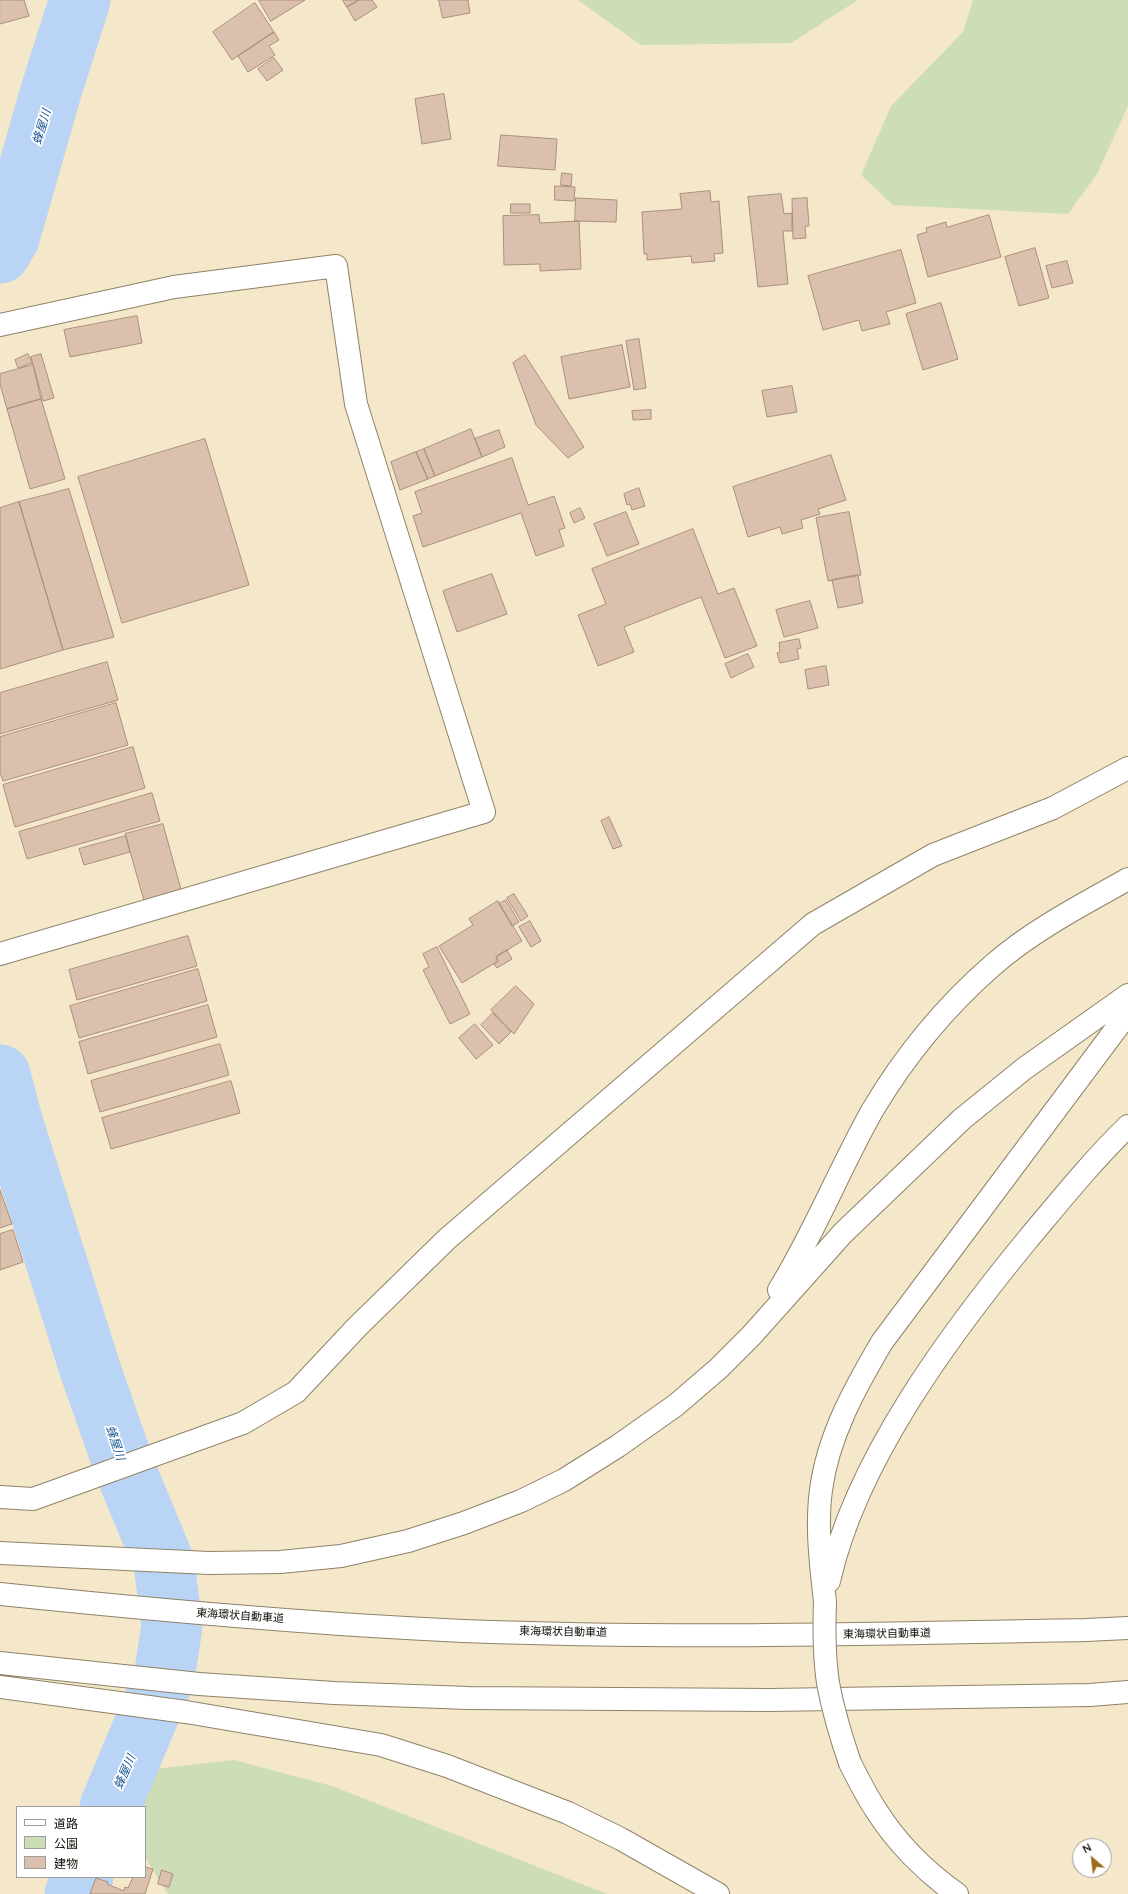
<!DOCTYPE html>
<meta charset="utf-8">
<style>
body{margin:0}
#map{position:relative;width:1128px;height:1894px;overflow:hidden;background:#f4e7ca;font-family:Quicksand,"Noto Sans JP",sans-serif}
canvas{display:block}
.legend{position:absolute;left:16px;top:1806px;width:130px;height:72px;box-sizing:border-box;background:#fff;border:1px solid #a09e9b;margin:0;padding:5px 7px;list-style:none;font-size:12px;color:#110c04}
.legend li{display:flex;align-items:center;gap:8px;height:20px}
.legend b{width:20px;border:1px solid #a09e9b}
.north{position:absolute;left:1072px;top:1838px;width:40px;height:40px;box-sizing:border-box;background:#fff;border:1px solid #a09e9b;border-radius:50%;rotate:332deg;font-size:11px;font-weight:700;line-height:16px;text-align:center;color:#110c04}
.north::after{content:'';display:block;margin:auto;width:14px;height:18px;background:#9a6d1d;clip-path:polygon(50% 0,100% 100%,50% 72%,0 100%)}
</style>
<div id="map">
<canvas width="1128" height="1894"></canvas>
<ul class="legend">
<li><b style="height:5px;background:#fff"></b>道路</li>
<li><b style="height:11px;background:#cddeb7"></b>公園</li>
<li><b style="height:11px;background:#dcc0ae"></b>建物</li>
</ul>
<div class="north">N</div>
</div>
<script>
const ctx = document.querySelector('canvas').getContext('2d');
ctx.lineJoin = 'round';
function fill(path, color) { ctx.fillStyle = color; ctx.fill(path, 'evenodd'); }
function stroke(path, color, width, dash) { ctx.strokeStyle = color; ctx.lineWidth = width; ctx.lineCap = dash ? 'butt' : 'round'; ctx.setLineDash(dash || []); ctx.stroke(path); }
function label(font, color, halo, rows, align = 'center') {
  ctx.font = font + ' Quicksand,"Noto Sans JP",sans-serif'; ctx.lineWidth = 3.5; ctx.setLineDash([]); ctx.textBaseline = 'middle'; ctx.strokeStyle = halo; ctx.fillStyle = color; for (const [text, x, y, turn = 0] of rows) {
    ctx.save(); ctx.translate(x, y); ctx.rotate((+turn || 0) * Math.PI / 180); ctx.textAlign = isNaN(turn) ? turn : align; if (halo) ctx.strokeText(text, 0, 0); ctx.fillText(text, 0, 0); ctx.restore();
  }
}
const green = new Path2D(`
 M 578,0 L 858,0 L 791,43 L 641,45 Z
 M 973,0 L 1128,0 L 1128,106 L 1097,174 L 1068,214 L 893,205 L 861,175 L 891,106 L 963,32 Z
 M 234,1760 L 332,1786 L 607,1894 L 168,1894 L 145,1857 L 145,1807 L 128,1807 L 154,1769 Z`);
const river = new Path2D(`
 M 0,253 L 9,238 L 51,91 L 80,0
 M 0,1075 L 12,1121 L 90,1369 L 125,1469 L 164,1563 L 172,1626 L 164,1678 L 110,1807
 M 75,1894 L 83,1877`);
const building = new Path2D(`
 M 0,0 L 24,0 L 29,16 L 0,24 Z
 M 259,0 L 305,0 L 271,21 Z
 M 343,0 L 359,0 L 347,7 Z
 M 359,0 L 372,0 L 377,7 L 355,21 L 347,7 Z
 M 439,0 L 468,0 L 470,13 L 443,18 Z
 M 255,3 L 274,32 L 232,60 L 213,32 Z
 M 274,32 L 279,40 L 269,46 L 275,55 L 248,72 L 238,56 Z
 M 274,58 L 283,70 L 267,81 L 258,69 Z
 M 444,94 L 451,139 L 422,144 L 415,99 Z
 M 501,135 L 557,139 L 555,170 L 498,166 Z
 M 562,173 L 572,174 L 571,186 L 561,185 Z
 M 555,186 L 575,187 L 574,201 L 555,200 Z
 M 710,191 L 711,202 L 719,201 L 723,253 L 714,254 L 715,261 L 692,263 L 691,256 L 647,260 L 647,254 L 644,254 L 642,212 L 682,209 L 680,194 Z
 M 781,194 L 784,214 L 792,213 L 792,231 L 783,231 L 788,284 L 758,287 L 748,197 Z
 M 576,198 L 617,200 L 616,222 L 575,221 Z
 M 807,198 L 809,226 L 805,226 L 806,238 L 793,239 L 792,199 Z
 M 511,204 L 530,204 L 530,213 L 511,213 Z
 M 539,215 L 540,223 L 579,221 L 581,269 L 540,271 L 540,264 L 504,265 L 503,216 Z
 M 989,215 L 1001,257 L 928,277 L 917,235 L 927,232 L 926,228 L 946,222 L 947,227 Z
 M 1035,248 L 1049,298 L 1019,306 L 1005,257 Z
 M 901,250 L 916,303 L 886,312 L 890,324 L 862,331 L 859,320 L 823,330 L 808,276 Z
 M 1067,261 L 1073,283 L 1052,288 L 1046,266 Z
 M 941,303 L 958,359 L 923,370 L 906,314 Z
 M 137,316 L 142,343 L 70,357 L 64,330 Z
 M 639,339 L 646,388 L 634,390 L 626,341 Z
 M 622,345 L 630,387 L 569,399 L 561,357 Z
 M 28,354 L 32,363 L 18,368 L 15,360 Z
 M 41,354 L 54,398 L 43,401 L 31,357 Z
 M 525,355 L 584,447 L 568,458 L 536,425 L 513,363 Z
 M 33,365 L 41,399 L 7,409 L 0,384 L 0,374 Z
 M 792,386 L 797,412 L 767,417 L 762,391 Z
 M 41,399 L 65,479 L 30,489 L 7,409 Z
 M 651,410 L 651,419 L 633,420 L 632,411 Z
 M 471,429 L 482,457 L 435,476 L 424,449 Z
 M 499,430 L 505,447 L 482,457 L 475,439 Z
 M 205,439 L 249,585 L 122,623 L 78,477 Z
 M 424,449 L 435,476 L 428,479 L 416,452 Z
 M 416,452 L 428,479 L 400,490 L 391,462 Z
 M 831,455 L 846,500 L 818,509 L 820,514 L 801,520 L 803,528 L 782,534 L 780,527 L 748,537 L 733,487 Z
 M 512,458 L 528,505 L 554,496 L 565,528 L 559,530 L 564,546 L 536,556 L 521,513 L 423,547 L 413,516 L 422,513 L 415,492 Z
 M 639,488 L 645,506 L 632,510 L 630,504 L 627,505 L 624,494 Z
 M 69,489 L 114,637 L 63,650 L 19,502 Z
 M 19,502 L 63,650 L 0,669 L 0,508 Z
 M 580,508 L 585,518 L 574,523 L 570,513 Z
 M 626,512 L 639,544 L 607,556 L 594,524 Z
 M 849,512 L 861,575 L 828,581 L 816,518 Z
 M 693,529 L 718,594 L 734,588 L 757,646 L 725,658 L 701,597 L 624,627 L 634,652 L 598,666 L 578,615 L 606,604 L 592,569 Z
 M 492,574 L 507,614 L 457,632 L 443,591 Z
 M 858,575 L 863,603 L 838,608 L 832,580 Z
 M 810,601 L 818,628 L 784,637 L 776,610 Z
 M 799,639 L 801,648 L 797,649 L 799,659 L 780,663 L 777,653 L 780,652 L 779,643 Z
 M 748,654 L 754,667 L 731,678 L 725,664 Z
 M 107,662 L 118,700 L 0,734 L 0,693 Z
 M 826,666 L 829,685 L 808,689 L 805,670 Z
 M 116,703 L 128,745 L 3,781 L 0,772 L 0,737 Z
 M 133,747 L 145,788 L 15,827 L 3,785 Z
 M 152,793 L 160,821 L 27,859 L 19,832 Z
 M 609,817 L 622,846 L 613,849 L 601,821 Z
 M 163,824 L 182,893 L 145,904 L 125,834 Z
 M 126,836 L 130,852 L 84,865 L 79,849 Z
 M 514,894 L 528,916 L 521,921 L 507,898 Z
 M 506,900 L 519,922 L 512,926 L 499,904 Z
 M 498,901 L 522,941 L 496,957 L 498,961 L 462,983 L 439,946 L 473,925 L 469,919 Z
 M 530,921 L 541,941 L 531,947 L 519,927 Z
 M 188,936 L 197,966 L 77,1000 L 69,970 Z
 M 437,947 L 470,1014 L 450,1024 L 423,970 L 429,967 L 423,954 Z
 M 507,950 L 512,959 L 497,968 L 494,964 L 498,961 L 496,957 Z
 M 198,969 L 207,1001 L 79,1038 L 70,1006 Z
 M 516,986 L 534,1004 L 514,1034 L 491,1010 Z
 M 208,1005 L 217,1037 L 88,1074 L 79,1042 Z
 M 493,1013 L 511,1032 L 499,1044 L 481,1025 Z
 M 475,1024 L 493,1045 L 476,1059 L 459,1038 Z
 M 220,1044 L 229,1075 L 100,1112 L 91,1081 Z
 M 231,1081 L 240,1113 L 111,1149 L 102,1118 Z
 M 0,1190 L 12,1224 L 0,1228 Z
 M 13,1230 L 23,1262 L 0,1270 L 0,1234 Z
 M 145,1867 L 153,1869 L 145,1894 L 90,1894 L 96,1878 L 108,1882 L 107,1884 L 124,1891 L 125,1887 L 128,1888 L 133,1877 L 145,1877 Z
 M 162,1870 L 173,1874 L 169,1887 L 158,1884 Z`);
const street = new Path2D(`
 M 0,325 L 174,287 L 336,266 L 356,404 L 484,812 L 0,954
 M 0,1497 L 33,1499 L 243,1423 L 296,1392 L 357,1327 L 447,1239 L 813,924 L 933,855 L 1053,808 L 1128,768`);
const highway = new Path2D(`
 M 779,1290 C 814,1233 839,1170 872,1111 C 904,1057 946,1006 993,965 C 1033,930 1082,905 1128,879
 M 0,1553 L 209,1563 L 280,1562 L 341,1556 L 408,1541 L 464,1523 L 521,1501 L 564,1480 L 618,1446 L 676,1405 L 719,1368 L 751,1336 L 843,1233 L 962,1119 L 1025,1068 L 1128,995
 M 829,1581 C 856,1460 950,1334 1028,1239 C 1060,1201 1092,1161 1128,1126
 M 0,1594 C 154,1610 308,1624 463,1631 C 671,1639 879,1634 1086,1630 L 1128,1628
 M 825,1602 C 821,1565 816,1527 821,1490 C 828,1436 855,1388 882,1342 L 1128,1013
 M 0,1663 L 199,1684 L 334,1693 L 468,1698 L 770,1700 L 1090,1695 L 1128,1692
 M 0,1687 L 186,1712 L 381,1745 L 447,1766 L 568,1813 L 621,1839 L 718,1894
 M 850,1763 C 858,1779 866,1795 876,1810 C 896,1842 926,1872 957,1894`);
const highwayBridge = new Path2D(`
 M 825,1602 C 824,1629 824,1656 828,1683 C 833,1710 841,1737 850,1763`);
const streetNames = [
 ["東海環状自動車道",240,1616,4],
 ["東海環状自動車道",563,1632,1],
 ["東海環状自動車道",887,1634,-1]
];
const waterNames = [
 ["蜂屋川",42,127,-73],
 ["蜂屋川",115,1443,71],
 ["蜂屋川",125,1772,-67]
];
fill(green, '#cddeb7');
stroke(river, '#b9d4f4', 61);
fill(building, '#dcc0ae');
stroke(building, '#a98f7d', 1);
stroke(street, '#8e8368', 24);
stroke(highway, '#8e8368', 24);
stroke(street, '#fff', 22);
stroke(highway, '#fff', 22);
stroke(highwayBridge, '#8e8368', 24, []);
stroke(highwayBridge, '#fff', 22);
label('11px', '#110c04', '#fff', streetNames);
label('italic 12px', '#1b5796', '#fff', waterNames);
</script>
